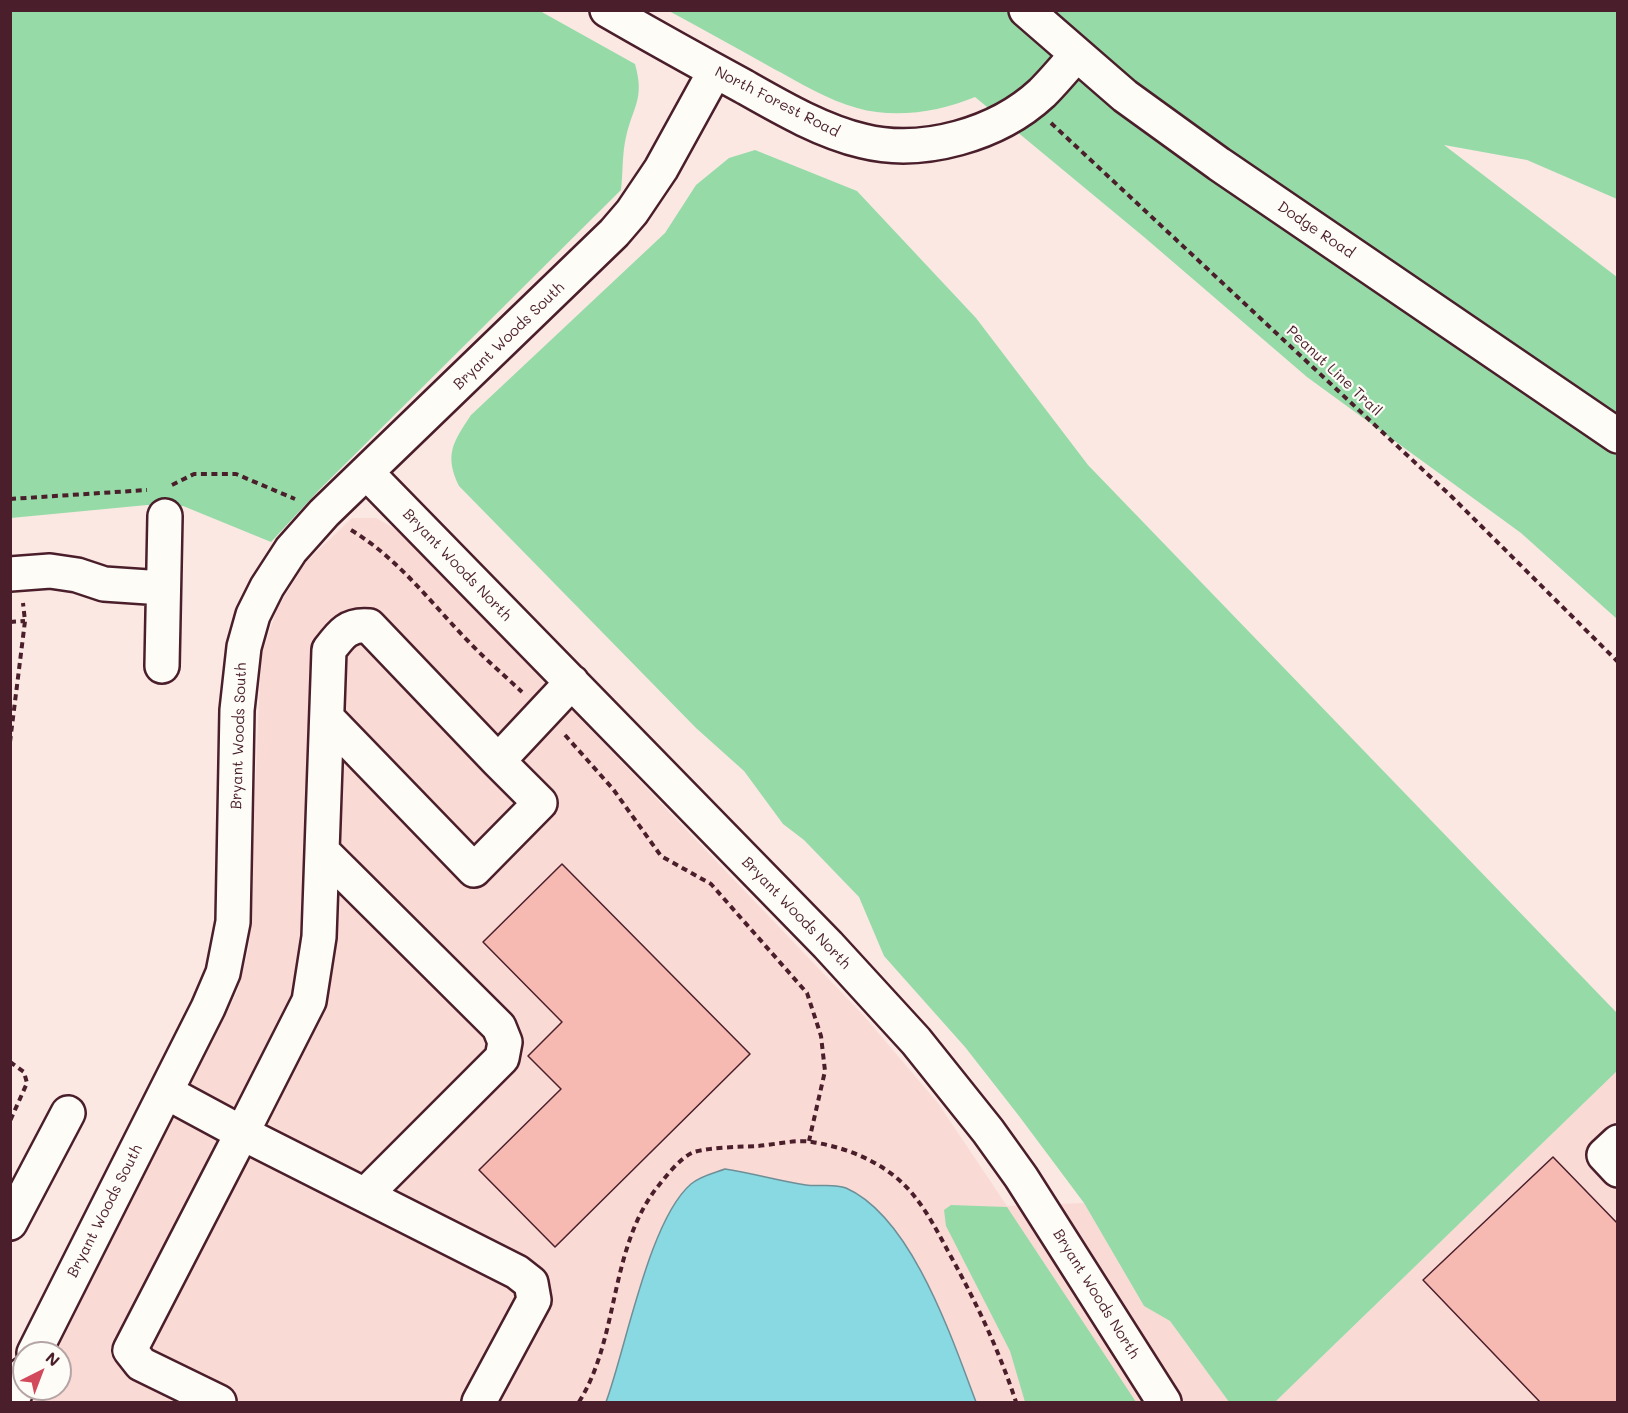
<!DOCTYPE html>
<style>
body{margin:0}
#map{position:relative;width:1628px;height:1413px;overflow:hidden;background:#fbe8e3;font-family:Mali,sans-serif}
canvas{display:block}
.frame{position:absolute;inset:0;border:12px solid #4a1f2b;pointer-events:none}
.north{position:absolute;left:12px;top:1341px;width:60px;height:60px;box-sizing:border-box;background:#fdfcf7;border:2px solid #b5a4a5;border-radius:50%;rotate:42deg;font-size:16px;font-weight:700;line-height:24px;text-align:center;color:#4a1f2b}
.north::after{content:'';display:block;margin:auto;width:21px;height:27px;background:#d1495b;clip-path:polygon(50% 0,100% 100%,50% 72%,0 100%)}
</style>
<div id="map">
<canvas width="1628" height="1413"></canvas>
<div class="frame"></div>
<div class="north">N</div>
</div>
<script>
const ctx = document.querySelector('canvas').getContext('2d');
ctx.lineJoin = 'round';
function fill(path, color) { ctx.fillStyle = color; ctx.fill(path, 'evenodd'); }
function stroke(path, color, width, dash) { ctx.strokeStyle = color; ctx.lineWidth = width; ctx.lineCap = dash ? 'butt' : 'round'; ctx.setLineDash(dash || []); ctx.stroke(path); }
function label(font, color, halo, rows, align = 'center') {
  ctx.font = font + ' Mali,sans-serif'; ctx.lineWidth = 4.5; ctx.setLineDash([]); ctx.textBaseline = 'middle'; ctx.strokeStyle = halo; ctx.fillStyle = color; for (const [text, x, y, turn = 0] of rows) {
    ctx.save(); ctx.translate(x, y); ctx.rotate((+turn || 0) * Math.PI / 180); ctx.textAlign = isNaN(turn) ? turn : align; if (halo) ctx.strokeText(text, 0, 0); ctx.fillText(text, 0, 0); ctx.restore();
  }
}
const built = new Path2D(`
 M 352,518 L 376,518 L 404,534 L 864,1016 L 938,1103 L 1007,1206 L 1084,1203 L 1144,1306 L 1170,1321 L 1229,1402 L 31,1402 L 37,1389 L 60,1389 L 60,1353 L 55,1353 L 238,990 L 249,947 L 253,894 L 253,839 L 261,657 L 277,609 L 305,563 Z
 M 1617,1071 L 1617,1402 L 1275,1402 Z`);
const green = new Path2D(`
 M 11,11 L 540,11 L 635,64 C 645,99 633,106 626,137 C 622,154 623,173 621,190 L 319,490 L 271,542 L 183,506 L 147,505 L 11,518 Z
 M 669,11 L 1617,11 L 1617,199 L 1527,160 L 1444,145 L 1617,277 L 1617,619 L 1521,533 L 1307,377 L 1144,237 L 975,97 C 939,112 895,119 857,108 C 827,100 801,83 774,69 C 739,49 704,30 669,11 Z
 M 755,150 L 857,191 L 976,318 L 1088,465 L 1617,1013 L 1617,1071 L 1275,1402 L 1229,1402 L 1170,1321 L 1144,1306 L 1084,1203 L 1019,1116 L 965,1047 L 884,956 L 859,897 L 804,840 L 783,824 L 744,771 L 696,728 L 459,486 C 444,455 453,442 471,415 L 665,233 L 696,185 L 729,158 Z
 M 951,1205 L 1007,1207 L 1136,1402 L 1025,1402 L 1010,1351 L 946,1226 L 944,1210 Z`);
const water = new Path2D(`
 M 725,1169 C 752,1173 779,1181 806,1185 C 819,1187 833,1183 846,1188 C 912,1217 952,1339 976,1402 L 606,1402 C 626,1348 649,1220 691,1184 C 700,1176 714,1173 725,1169 Z`);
const building = new Path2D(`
 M 562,864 L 750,1054 L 555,1247 L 479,1170 L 561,1089 L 528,1056 L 562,1022 L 483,942 Z
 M 1553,1157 L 1618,1224 L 1618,1402 L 1540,1402 L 1423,1280 Z`);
const path = new Path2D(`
 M 1051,123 L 1452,497 L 1618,662
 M 172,485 L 194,474 L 236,474 L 295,499
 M 10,499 L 147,490
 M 351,530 C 399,559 430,602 468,641 C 485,659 504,675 522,692
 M 10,622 L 25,621
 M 565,735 L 613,789 L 661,856 L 711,884 L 807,993 L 821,1036 L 825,1071 L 809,1141
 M 10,742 L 25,621 L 23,603
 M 10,1062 L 24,1072 L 27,1083 L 10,1121
 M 579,1402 C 619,1338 609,1253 655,1190 C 664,1179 680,1157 694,1152 C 711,1147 740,1147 757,1146 C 774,1145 795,1139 812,1142 C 843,1147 873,1158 898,1179 C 921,1199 935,1227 949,1253 C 976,1302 999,1350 1016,1402`);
const minor = new Path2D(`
 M 607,10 C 652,36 697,61 743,86 C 780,107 821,131 863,141 C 923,156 998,134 1042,93 C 1054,81 1065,68 1076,55
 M 1026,10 L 1125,96 L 1219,164 L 1618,436
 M 367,473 L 828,945 L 916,1041 L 988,1131 L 1021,1177 L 1164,1402
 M 10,574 L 50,571 L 77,575 L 104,584 L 163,588
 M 162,666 L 165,516
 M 327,718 L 474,870 L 540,803 L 498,761
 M 322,851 L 499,1027 L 505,1042 L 502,1058 L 366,1194
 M 166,1092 L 242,1133 L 309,1001 L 319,937 L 329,650 C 341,634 348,624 369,626 L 498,761 L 572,682
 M 1618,1142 L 1604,1155 L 1618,1170
 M 10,1223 L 68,1113
 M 34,1353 L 208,1008 L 223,973 L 233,922 L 237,710 L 244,647 L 253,615 L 267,587 L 291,550 L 324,513 L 614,233 L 632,212 L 661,169 L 715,71
 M 11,1402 L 24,1374
 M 219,1402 L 141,1364 L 130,1350 L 242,1133 L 517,1272 L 531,1283 L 534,1300 L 479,1402`);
const streetNames = [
 ["North Forest Road",777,102,27],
 ["Dodge Road",1316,230,34],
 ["Bryant Woods South",509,336,-44],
 ["Peanut Line Trail",1334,371,43],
 ["Bryant Woods North",457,565,46],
 ["Bryant Woods South",239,736,-88],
 ["Bryant Woods North",796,913,46],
 ["Bryant Woods South",105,1211,-63],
 ["Bryant Woods North",1096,1294,58]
];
fill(built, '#fadad5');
fill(green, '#96dba7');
fill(water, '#88d9e1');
stroke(water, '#6f8f98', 1.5);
fill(building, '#f6bab3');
stroke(building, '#4a1f2b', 1.5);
stroke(minor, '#4a1f2b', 38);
stroke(path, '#4a1f2b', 4, [6, 4.5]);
stroke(minor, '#fdfcf7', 33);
label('15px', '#4a1f2b', '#fdfcf7', streetNames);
</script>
